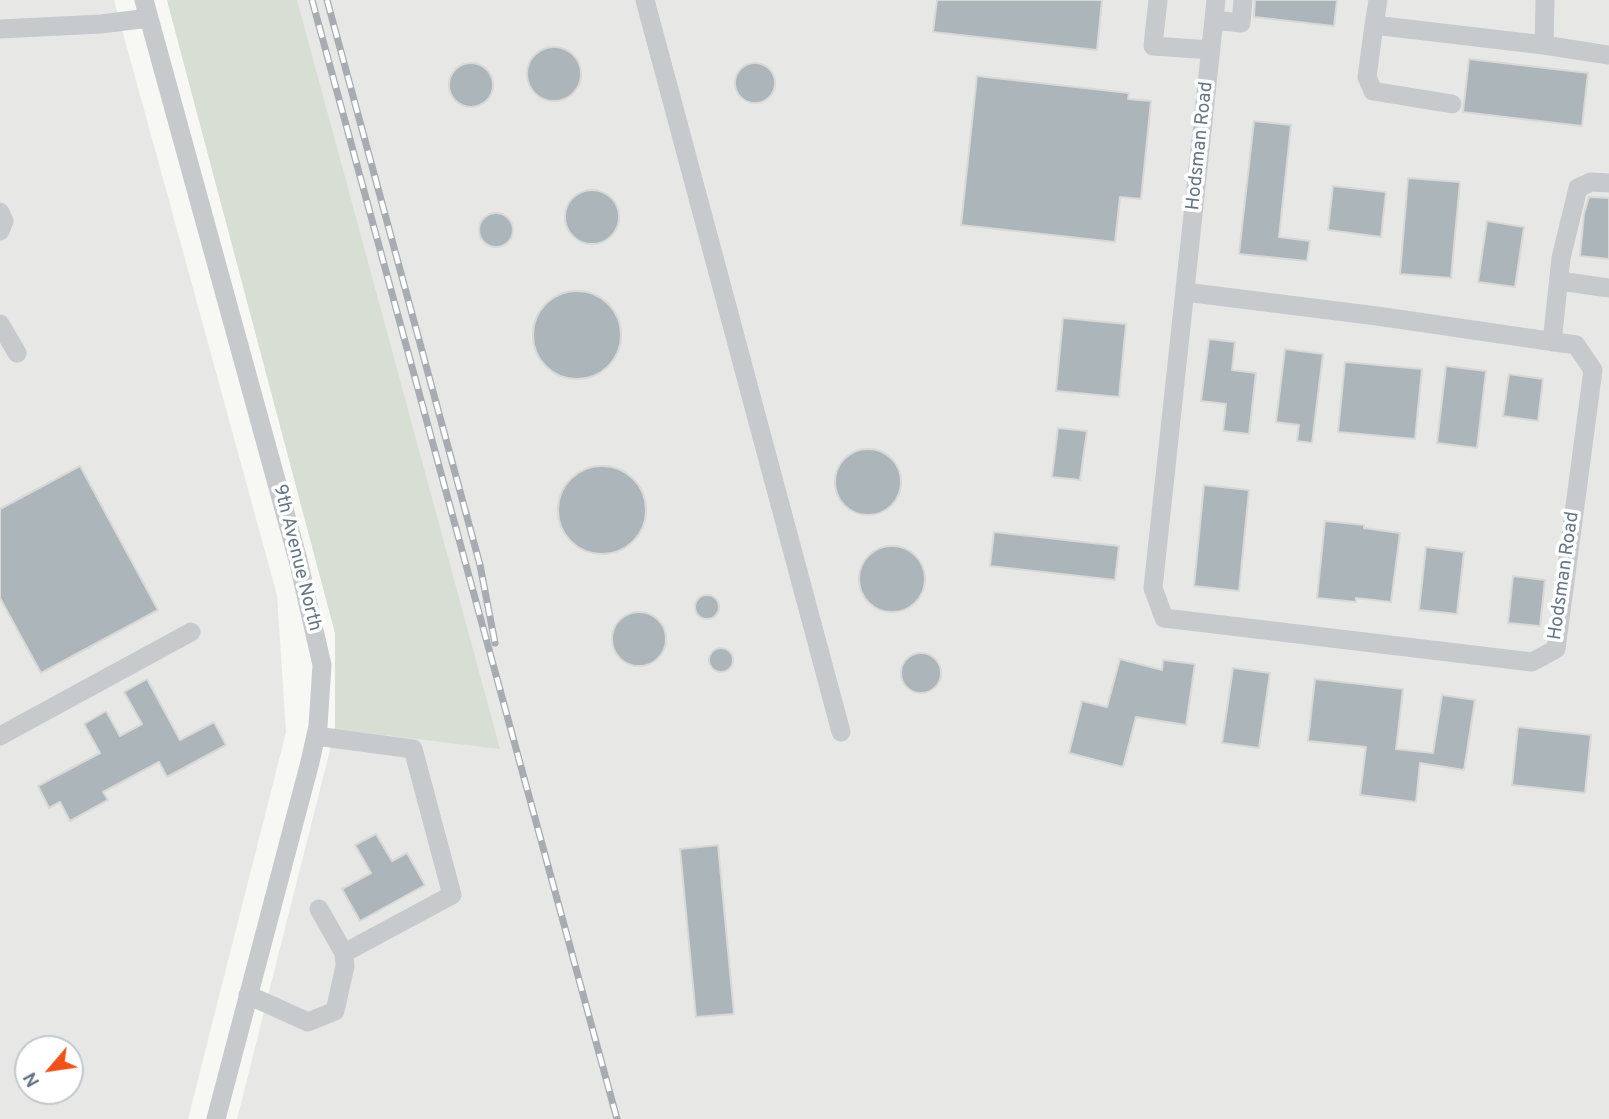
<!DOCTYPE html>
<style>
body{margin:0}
#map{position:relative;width:1609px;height:1119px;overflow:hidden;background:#f7f7f3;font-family:Overpass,sans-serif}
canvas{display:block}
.north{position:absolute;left:14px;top:1035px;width:70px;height:70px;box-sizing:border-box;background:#fff;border:2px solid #c1c8cf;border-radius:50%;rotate:241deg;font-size:19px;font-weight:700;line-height:28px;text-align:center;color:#637686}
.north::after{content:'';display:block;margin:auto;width:24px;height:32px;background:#f05119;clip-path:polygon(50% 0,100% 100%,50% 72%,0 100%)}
</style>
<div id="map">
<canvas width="1609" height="1119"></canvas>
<div class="north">N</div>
</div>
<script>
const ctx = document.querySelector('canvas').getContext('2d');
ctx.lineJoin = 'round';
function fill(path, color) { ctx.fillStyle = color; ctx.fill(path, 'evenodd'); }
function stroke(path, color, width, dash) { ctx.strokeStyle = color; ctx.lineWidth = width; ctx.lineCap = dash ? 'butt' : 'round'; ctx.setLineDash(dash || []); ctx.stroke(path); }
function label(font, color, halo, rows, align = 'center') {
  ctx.font = font + ' Overpass,sans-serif'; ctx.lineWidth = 7; ctx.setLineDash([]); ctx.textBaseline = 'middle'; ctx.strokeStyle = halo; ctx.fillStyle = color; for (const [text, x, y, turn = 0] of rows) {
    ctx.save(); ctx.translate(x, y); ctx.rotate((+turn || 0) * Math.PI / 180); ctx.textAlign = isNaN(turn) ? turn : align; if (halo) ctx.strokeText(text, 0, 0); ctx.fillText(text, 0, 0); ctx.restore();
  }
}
const built = new Path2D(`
 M 0,0 L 114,0 L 277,595 L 286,732 L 188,1119 L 0,1119 ZM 28,1049 L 70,1049 L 70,1091 L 28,1091 Z
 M 167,0 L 1609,0 L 1609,1119 L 237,1119 L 335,730 L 335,633 Z`);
const green = new Path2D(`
 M 167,0 L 297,0 L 500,749 L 335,729 L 335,633 Z`);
const building = new Path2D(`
 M 937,0 L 1102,0 L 1097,50 L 933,32 Z
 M 1255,0 L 1337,0 L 1334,26 L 1254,17 Z
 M527 74a27 27 0 1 1 54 0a27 27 0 1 1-54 0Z
 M 1469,59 L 1588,73 L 1582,126 L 1463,112 Z
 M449 85a22 22 0 1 1 44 0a22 22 0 1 1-44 0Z
 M735 83a20 20 0 1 1 40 0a20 20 0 1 1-40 0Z
 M 977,76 L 1129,93 L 1128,99 L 1151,101 L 1141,199 L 1120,197 L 1115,242 L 961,225 Z
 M 1254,121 L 1291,125 L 1279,237 L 1310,241 L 1307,261 L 1239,254 Z
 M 1408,178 L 1460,182 L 1451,278 L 1400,274 Z
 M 1333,186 L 1386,192 L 1381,237 L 1328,230 Z
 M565 217a27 27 0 1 1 54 0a27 27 0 1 1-54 0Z
 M 1589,197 L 1609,198 L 1609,259 L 1580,256 L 1584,214 Z
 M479 230a17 17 0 1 1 34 0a17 17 0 1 1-34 0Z
 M 1487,221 L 1524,227 L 1515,287 L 1478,282 Z
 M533 335a44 44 0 1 1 88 0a44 44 0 1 1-88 0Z
 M 1063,318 L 1126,324 L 1119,397 L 1056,391 Z
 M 1209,339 L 1235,342 L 1232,370 L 1256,373 L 1249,434 L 1223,431 L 1226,404 L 1201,401 Z
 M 1285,349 L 1323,354 L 1312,443 L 1297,441 L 1299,425 L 1276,422 Z
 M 1345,362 L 1422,369 L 1415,439 L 1338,432 Z
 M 1446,366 L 1486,371 L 1477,448 L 1437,443 Z
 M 1509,374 L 1543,379 L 1538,421 L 1503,416 Z
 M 1058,428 L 1087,431 L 1080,480 L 1052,477 Z
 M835 482a33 33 0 1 1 66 0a33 33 0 1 1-66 0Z
 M558 510a44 44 0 1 1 88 0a44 44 0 1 1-88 0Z
 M 80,466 L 158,610 L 41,673 L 0,598 L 0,509 Z
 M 1204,485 L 1249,490 L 1239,591 L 1194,586 Z
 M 1325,521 L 1364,525 L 1364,528 L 1400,533 L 1391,602 L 1356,598 L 1356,602 L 1317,598 Z
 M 994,532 L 1119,546 L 1115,580 L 990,566 Z
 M859 579a33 33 0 1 1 66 0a33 33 0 1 1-66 0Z
 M 1426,547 L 1464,552 L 1457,614 L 1419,610 Z
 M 1513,576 L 1545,580 L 1540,626 L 1508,623 Z
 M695 607a12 12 0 1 1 24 0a12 12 0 1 1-24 0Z
 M612 639a27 27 0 1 1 54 0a27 27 0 1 1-54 0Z
 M709 660a12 12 0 1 1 24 0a12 12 0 1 1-24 0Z
 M901 673a20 20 0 1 1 40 0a20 20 0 1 1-40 0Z
 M 1120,659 L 1162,670 L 1163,660 L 1195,664 L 1186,725 L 1136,717 L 1123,767 L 1069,753 L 1082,701 L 1107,707 Z
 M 1233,668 L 1270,673 L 1259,748 L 1222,743 Z
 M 147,679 L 180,740 L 214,722 L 226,745 L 167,777 L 159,762 L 103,792 L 108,800 L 70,821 L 60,802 L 49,808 L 38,786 L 100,753 L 84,724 L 106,711 L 120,736 L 142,724 L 124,692 Z
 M 1315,679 L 1403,689 L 1396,749 L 1433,753 L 1442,695 L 1475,700 L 1464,770 L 1420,763 L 1416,802 L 1360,795 L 1366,747 L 1308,741 Z
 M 1518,727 L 1591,735 L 1585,793 L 1512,785 Z
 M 376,834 L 392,861 L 407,853 L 425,885 L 360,921 L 342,889 L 371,873 L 355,845 Z
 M 718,845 L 734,1014 L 696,1017 L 680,849 Z`);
const minor = new Path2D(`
 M 144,0 L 298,560 L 322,665 L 318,726 L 310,762 L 216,1119
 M 645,0 L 841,732
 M 1158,0 L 1153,46 L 1211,50
 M 1378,0 L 1374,25 L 1544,45 L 1545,0
 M 1214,20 L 1241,23 L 1243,0
 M 1374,25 L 1367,77 L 1373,91 L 1452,104
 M 0,29 L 101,24 L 149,18
 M 1544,45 L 1609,55
 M 0,212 L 4,221 L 0,231
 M 1560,281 L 1609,288
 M 1185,292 L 1377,316 L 1576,345 L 1593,370 L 1556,649 L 1532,662 L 1164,618 L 1153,588 L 1216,0
 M 0,324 L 17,353
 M 1552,342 L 1561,258 L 1578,188 L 1591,182 L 1609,183
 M 0,736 L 191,632
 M 316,736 L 413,749 L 452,895 L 344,953
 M 248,995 L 308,1022 L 335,1011 L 345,966 L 344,953 L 319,909`);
const rail = new Path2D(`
 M 312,0 L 617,1119
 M 327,0 L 480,565 L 495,643`);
const streetNames = [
 ["Hodsman Road",1201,146,-84],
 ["9th Avenue North",296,558,76],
 ["Hodsman Road",1565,576,-82]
];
fill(built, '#e7e8e6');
fill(green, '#d7dfd4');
fill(building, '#acb5ba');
stroke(building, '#d8d8d6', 2);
stroke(minor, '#c6cacd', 19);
stroke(rail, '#a6acb2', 7);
stroke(rail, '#fff', 4.5, [13]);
label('19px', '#637686', '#fff', streetNames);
</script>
